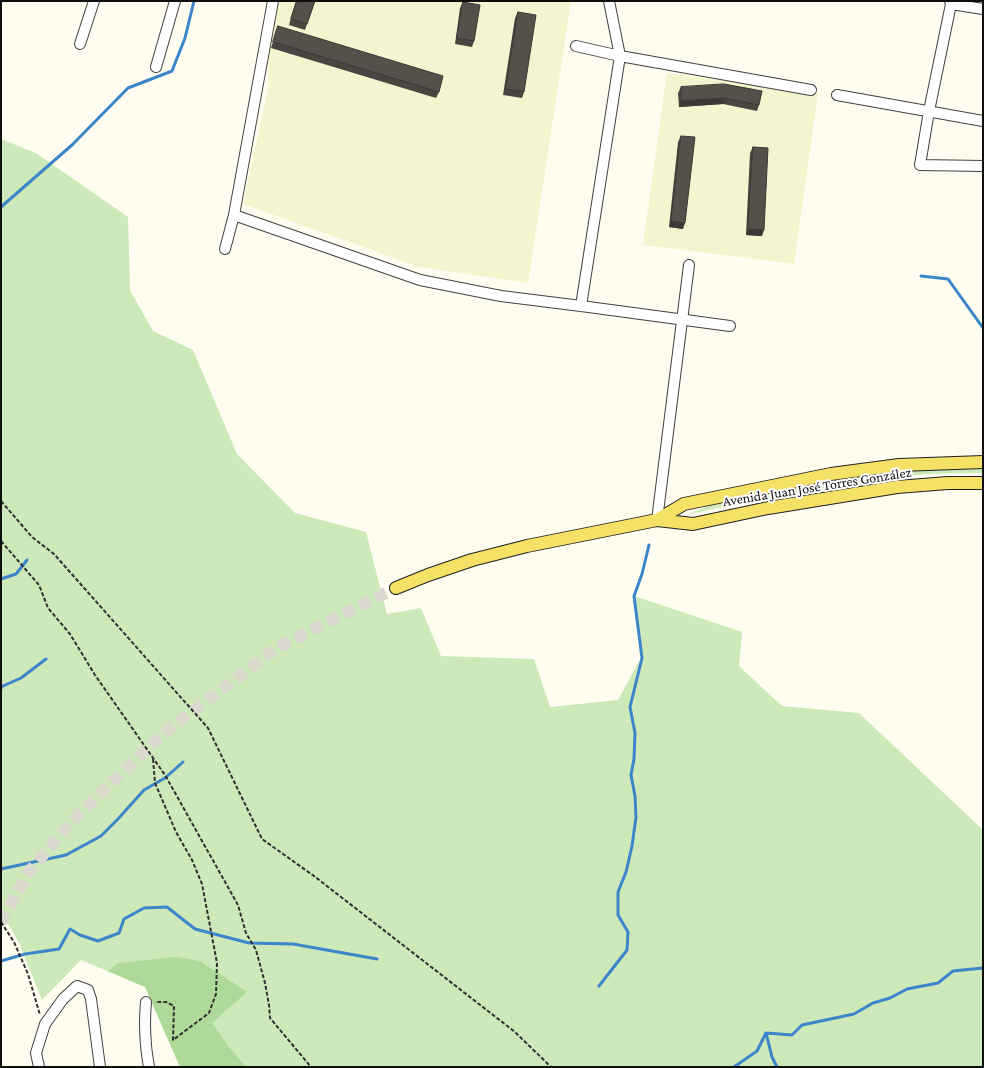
<!DOCTYPE html>
<meta charset="utf-8">
<style>
body{margin:0}
#map{position:relative;width:984px;height:1068px;overflow:hidden;background:#fffdef;font-family:"Crimson Pro",serif}
canvas{display:block}
.frame{position:absolute;inset:0;border:2px solid #0e0e0e;pointer-events:none}
</style>
<div id="map">
<canvas width="984" height="1068"></canvas>
<div class="frame"></div>
</div>
<script>
const ctx = document.querySelector('canvas').getContext('2d');
ctx.lineJoin = 'round';
function fill(path, color) { ctx.fillStyle = color; ctx.fill(path, 'evenodd'); }
function stroke(path, color, width, dash) { ctx.strokeStyle = color; ctx.lineWidth = width; ctx.lineCap = dash ? 'butt' : 'round'; ctx.setLineDash(dash || []); ctx.stroke(path); }
function label(font, color, halo, rows, align = 'center') {
  ctx.font = font + ' "Crimson Pro",serif'; ctx.lineWidth = 4; ctx.setLineDash([]); ctx.textBaseline = 'middle'; ctx.strokeStyle = halo; ctx.fillStyle = color; for (const [text, x, y, turn = 0] of rows) {
    ctx.save(); ctx.translate(x, y); ctx.rotate((+turn || 0) * Math.PI / 180); ctx.textAlign = isNaN(turn) ? turn : align; if (halo) ctx.strokeText(text, 0, 0); ctx.fillText(text, 0, 0); ctx.restore();
  }
}
const farmland = new Path2D(`
 M 278,1 L 571,1 L 528,283 L 419,267 L 243,204 L 269,84 L 267,60 Z
 M 667,73 L 818,93 L 794,264 L 643,245 Z`);
const green = new Path2D(`
 M 1,139 L 36,153 L 128,217 L 130,290 L 153,331 L 193,350 L 237,454 L 295,513 L 366,532 L 387,614 L 421,608 L 441,656 L 534,659 L 550,707 L 618,700 L 641,658 L 634,596 L 742,632 L 739,666 L 782,706 L 859,713 L 983,830 L 983,1067 L 180,1067 L 145,987 L 81,960 L 42,1000 L 19,943 L 1,911 Z
 M 983,465 L 983,473 L 927,474 L 869,480 L 713,509 L 686,515 L 721,501 L 880,471 Z`);
const forest = new Path2D(`
 M 176,957 L 200,961 L 247,992 L 212,1023 L 229,1047 L 246,1067 L 180,1067 L 145,987 L 108,971 L 118,963 Z`);
const stream = new Path2D(`
 M 1,207 L 72,145 L 128,88 L 172,71 L 185,38 L 194,1
 M 921,276 L 948,279 L 983,328
 M 1,579 L 16,574 L 27,560
 M 1,688 L 3,686 L 21,678 L 46,659
 M 1,869 L 66,855 L 101,836 L 118,819 L 144,790 L 165,778 L 183,762
 M 1,961 L 25,954 L 59,949 L 70,929 L 80,935 L 98,941 L 119,933 L 124,919 L 144,908 L 167,907 L 195,929 L 249,943 L 293,944 L 377,959
 M 599,986 L 627,950 L 628,932 L 618,915 L 618,892 L 626,872 L 632,846 L 636,817 L 635,796 L 631,775 L 634,759 L 635,733 L 630,707 L 642,658 L 634,596 L 642,574 L 649,545
 M 766,1033 L 772,1057 L 777,1067
 M 734,1067 L 757,1051 L 766,1033 L 792,1035 L 802,1025 L 854,1014 L 873,1003 L 890,998 L 907,989 L 938,983 L 953,971 L 983,968`);
const majorTunnel = new Path2D(`
 M 1,923 L 28,873 L 70,823 L 161,735 L 278,647 L 396,588`);
const path = new Path2D(`
 M 1,501 L 32,537 L 54,554 L 208,728 L 262,839 L 314,876 L 515,1032 L 551,1067
 M 1,541 L 39,585 L 48,608 L 70,634 L 95,675 L 165,775 L 238,905 L 246,933 L 256,950 L 265,983 L 269,1005 L 270,1018 L 311,1067
 M 153,759 L 155,783 L 176,832 L 192,860 L 202,884 L 217,963 L 216,994 L 209,1013 L 173,1040 L 174,1006 L 166,1002 L 155,1002
 M 1,922 L 14,942 L 28,974 L 40,1015`);
const minor = new Path2D(`
 M 950,1 L 951,4 L 929,111 L 920,165 L 983,166
 M 951,4 L 983,9
 M 80,44 L 94,1
 M 576,46 L 620,56 L 811,90
 M 156,67 L 175,1
 M 837,95 L 983,121
 M 234,215 L 420,280 L 501,296 L 581,306 L 730,326
 M 225,249 L 234,215 L 273,1
 M 581,306 L 620,56 L 609,1
 M 657,520 L 689,265
 M 146,1002 C 144,1024 145,1045 149,1067
 M 39,1067 L 36,1053 L 45,1024 L 63,999 L 77,986 L 88,990 L 91,999 L 100,1067`);
const major = new Path2D(`
 M 657,520 L 684,504 L 831,474 L 899,465 L 983,462
 M 396,588 L 428,575 L 472,560 L 527,546 L 657,520 L 693,524 L 768,508 L 897,487 L 948,483 L 983,483`);
const wall = new Path2D(`
 M 296,1 L 315,1 L 305,30 L 289,25 Z
 M 463,2 L 474,41 L 472,47 L 455,44 L 460,8 Z
 M 518,12 L 524,92 L 522,98 L 503,95 L 515,18 Z
 M 278,26 L 439,92 L 436,98 L 271,48 Z
 M 681,87 L 759,105 L 757,111 L 723,104 L 679,107 L 678,93 Z
 M 681,136 L 683,229 L 669,227 L 678,142 Z
 M 753,147 L 762,236 L 746,235 L 750,153 Z`);
const shadedWall = new Path2D(`
 M 725,98 L 723,104 L 679,107 L 681,101 Z
 M 671,221 L 685,223 L 683,229 L 669,227 Z
 M 748,229 L 764,230 L 762,236 L 746,235 Z`);
const building = new Path2D(`
 M 297,1 L 315,1 L 307,24 L 291,19 Z
 M 463,2 L 480,5 L 474,41 L 457,38 Z
 M 518,12 L 536,15 L 524,92 L 506,89 Z
 M 278,26 L 443,76 L 439,92 L 273,42 Z
 M 724,84 L 762,91 L 759,105 L 725,98 L 681,101 L 681,87 Z
 M 681,136 L 695,137 L 685,223 L 671,221 Z
 M 753,147 L 768,148 L 764,230 L 748,229 Z`);
const streetNames = [
 ["Avenida Juan José Torres González",817,487,-9]
];
fill(farmland, '#f4f4cf');
fill(green, '#cde9b9');
fill(forest, '#afd998');
stroke(stream, '#3c85cb', 3);
stroke(majorTunnel, '#dbd9cd', 12, [12, 6]);
stroke(minor, '#414141', 12);
stroke(major, '#1f1f1f', 14);
stroke(path, '#303030', 2, [4, 2]);
stroke(minor, '#fff', 10);
stroke(major, '#f6e167', 12);
fill(wall, '#4a4540');
fill(shadedWall, '#3c3834');
fill(building, '#56504a');
stroke(building, '#3c3834', 1);
label('14px', '#0e0e0e', '#fff', streetNames);
</script>
